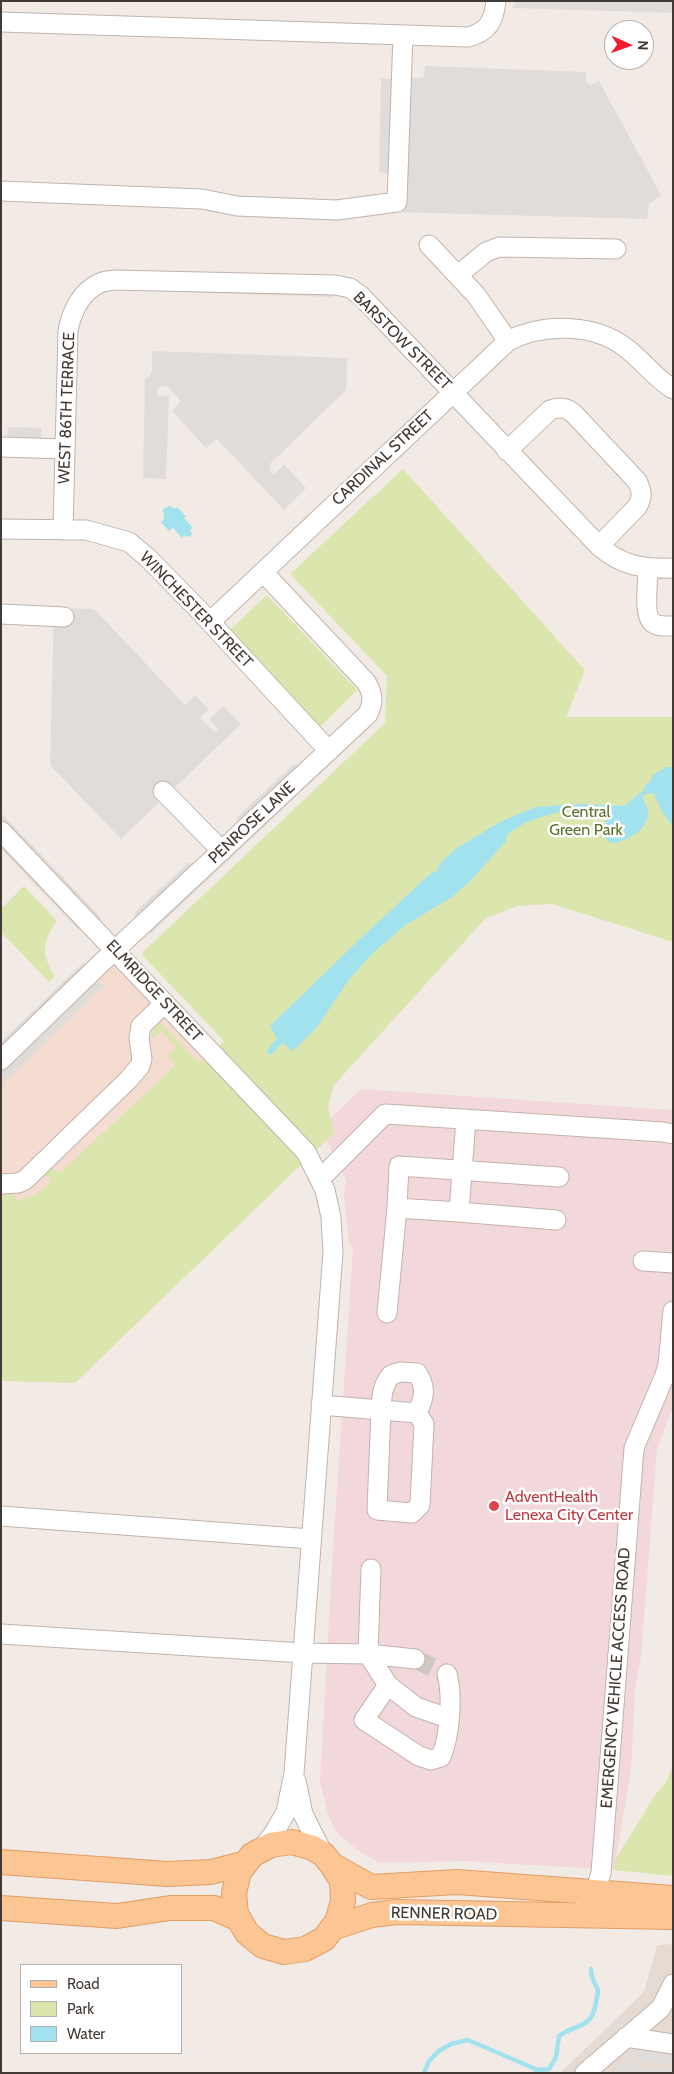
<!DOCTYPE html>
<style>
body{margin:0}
#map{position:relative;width:674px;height:2074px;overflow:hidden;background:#f2ebe5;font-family:Cabin,sans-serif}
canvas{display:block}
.frame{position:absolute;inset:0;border:2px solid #443a35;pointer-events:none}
.legend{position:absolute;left:20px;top:1964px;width:162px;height:90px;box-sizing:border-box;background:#fff;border:1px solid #b4b0ae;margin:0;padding:6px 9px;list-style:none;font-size:15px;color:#443a35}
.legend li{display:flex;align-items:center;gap:10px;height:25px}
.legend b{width:25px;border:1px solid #b4b0ae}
.north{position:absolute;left:604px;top:20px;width:50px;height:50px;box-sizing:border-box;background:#fff;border:1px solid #b4b0ae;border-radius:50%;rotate:92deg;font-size:14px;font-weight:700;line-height:20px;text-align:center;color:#443a35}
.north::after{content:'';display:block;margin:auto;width:18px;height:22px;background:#f5192e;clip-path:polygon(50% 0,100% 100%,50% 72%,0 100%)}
</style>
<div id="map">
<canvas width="674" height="2074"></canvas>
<div class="frame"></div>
<ul class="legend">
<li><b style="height:6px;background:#fcc594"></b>Road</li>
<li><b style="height:14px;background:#dae6ae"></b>Park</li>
<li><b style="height:14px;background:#a2e2ee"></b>Water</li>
</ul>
<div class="north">N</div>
</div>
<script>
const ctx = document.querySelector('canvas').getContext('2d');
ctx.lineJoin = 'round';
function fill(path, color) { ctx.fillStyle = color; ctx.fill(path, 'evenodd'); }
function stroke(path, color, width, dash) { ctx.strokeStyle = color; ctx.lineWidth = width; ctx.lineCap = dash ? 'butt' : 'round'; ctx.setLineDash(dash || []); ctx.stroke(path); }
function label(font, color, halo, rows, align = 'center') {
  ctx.font = font + ' Cabin,sans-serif'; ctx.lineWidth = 5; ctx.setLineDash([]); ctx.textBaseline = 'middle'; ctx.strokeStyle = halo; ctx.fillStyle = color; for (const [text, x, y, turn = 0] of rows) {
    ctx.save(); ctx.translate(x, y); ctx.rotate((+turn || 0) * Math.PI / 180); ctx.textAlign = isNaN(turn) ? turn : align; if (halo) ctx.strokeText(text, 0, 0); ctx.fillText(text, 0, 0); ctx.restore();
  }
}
const residential = new Path2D(`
 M 673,1944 L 673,2073 L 560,2073 L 644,1992 L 657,1945 Z`);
const commercial = new Path2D(`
 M 115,954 L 212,1054 L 36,1216 L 1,1215 L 1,1058 Z`);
const medical = new Path2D(`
 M 361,1089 L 673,1110 L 673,1407 L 657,1449 L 641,1657 L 635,1688 L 631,1771 L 614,1870 L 464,1861 L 379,1863 L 356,1849 L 336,1832 L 328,1814 L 320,1782 L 332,1563 L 353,1248 L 349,1244 L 344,1197 L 346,1180 L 320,1128 Z`);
const green = new Path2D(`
 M 403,469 L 585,670 L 566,717 L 673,717 L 673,942 L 552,904 L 517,906 L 486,918 L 334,1085 L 328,1108 L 334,1133 L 75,1383 L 1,1381 L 1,1189 L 12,1193 L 17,1201 C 30,1197 46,1192 51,1178 L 43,1174 L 49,1167 L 60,1173 L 175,1066 L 168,1055 L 176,1047 L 161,1031 L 152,1039 L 152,1033 L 159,1022 L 199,1063 L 224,1041 L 143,956 L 143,952 L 385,723 L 387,676 L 290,574 Z
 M 267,595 L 357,690 L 320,727 L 229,631 Z
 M 24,886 L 57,921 C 42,941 41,955 55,976 L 49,982 L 1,932 L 1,909 Z
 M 673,1765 L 673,1876 L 614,1870 L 615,1860 L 655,1795 L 666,1782 Z`);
const parking = new Path2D(`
 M 517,1 L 673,1 L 673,13 L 512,8 Z
 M 425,66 L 586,72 L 586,81 L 590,85 L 599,81 L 661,195 L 649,204 L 647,219 L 395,212 L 389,174 L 379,172 L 381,79 L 421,78 L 424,76 Z
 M 201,290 L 335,293 L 332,297 L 205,293 Z
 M 152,351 L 347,358 L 346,390 L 270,464 L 270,470 L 274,474 L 284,465 L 306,488 L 284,510 L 217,439 L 206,448 L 172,411 L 181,401 L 168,387 L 160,386 L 157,390 L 158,396 L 169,396 L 166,479 L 143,478 L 145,379 L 150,376 L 152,370 Z
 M 8,427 L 41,428 L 41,440 L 7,440 Z
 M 54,608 L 92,609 L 96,611 L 185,705 L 195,696 L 209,709 L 200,718 L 214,732 L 218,729 L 209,719 L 223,706 L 241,724 L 121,839 L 50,765 Z
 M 370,720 L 371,726 L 150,934 L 143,934 Z
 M 294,764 L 298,766 L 238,823 L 237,817 Z
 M 1,813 L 100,916 L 100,922 L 1,820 Z
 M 1,842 L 83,928 L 77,928 L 1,849 Z
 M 188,863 L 195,864 L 135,919 L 135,912 Z
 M 82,964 L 87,965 L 1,1048 L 3,1040 Z
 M 94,982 L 105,985 L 1,1085 L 1,1069 Z
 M 635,2048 L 671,2053 L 670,2064 L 634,2060 Z
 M 620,2063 L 669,2070 L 668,2073 L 619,2073 Z`);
const water = new Path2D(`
 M 170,506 L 175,509 L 177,507 L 186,516 L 184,518 L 193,528 L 190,530 L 192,534 L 190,537 L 184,535 L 182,538 L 173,528 L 169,531 L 161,522 L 164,519 L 163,509 Z
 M 666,767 L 673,767 L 673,826 L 663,813 L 653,793 L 646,794 L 642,797 C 645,803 649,810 648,816 C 645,832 625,842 611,843 L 606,839 L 606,821 L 608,810 C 599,810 589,808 580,808 C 565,809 505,824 506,841 L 472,879 L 452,897 L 407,924 L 373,953 L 350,978 L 317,1027 L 293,1051 L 282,1043 L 271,1055 L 268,1054 L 267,1051 L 277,1038 L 270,1026 L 362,937 L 429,875 L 438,870 L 439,864 L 457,848 L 500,822 L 535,807 L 580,804 L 624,806 L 644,790 L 645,785 L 650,782 L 653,775 Z`);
const stream = new Path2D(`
 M 424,2073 L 429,2061 L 439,2051 L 451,2044 L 468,2040 L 538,2070
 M 535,2073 L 538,2070 L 549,2069 L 556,2057 L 559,2036 C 577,2023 591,2030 596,2003 C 596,2000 598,1994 598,1991 C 596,1983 591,1981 591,1969`);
const minorTunnel = new Path2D(`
 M 415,1659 L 447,1674`);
const minor = new Path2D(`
 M 1,22 L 468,37 C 488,32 494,21 496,1
 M 1,191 L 202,199 L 237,206 L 337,210 L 397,202 L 403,35
 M 429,245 L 476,295 L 508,341
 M 458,275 L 486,252 L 499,247 L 616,249
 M 1,447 L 65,449
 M 507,451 L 550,410 C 560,407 566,407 574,414 L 637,481 C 642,491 643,497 637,507 L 599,546
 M 1,529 L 86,530 L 129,542 L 148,558 L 198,609 L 329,751
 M 63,530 L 68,331 C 71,313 81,291 100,283 C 104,281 110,281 115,280 L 335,285 L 350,288 L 361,296 L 599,546 C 622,566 643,569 673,568
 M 648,569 C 648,582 643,616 653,623 C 659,627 666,626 673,626
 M 1,614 L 64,617
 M 210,622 L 508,341 C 543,323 594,323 626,348 C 643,361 655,378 673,389
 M 163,791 L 222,851
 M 1,831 L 306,1152 L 325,1190 L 331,1217 L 333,1252 L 294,1773 L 286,1812 L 274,1833 L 260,1851
 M 1,1060 L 98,966 L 368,714 C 374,702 373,693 366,682 L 263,572
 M 320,1179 L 385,1114 L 663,1132 L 673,1134
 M 1,1184 L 18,1183 L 25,1180 L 129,1079 L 140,1066 L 142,1059 L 139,1038 L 141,1026 L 165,1003
 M 397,1208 L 399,1166 L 559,1177
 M 459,1212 L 556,1220
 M 643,1261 L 673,1263
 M 387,1313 L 397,1208 L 459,1212 L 466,1119
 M 321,1405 L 381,1410 L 377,1510 L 412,1513 L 420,1505 L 424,1424 L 417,1413 L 381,1410 C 382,1395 382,1386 391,1375 L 400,1372 L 417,1373 C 427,1387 424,1399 417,1413
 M 1,1516 L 311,1539
 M 371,1569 L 368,1654 L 388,1685 L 416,1707 L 448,1718
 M 1,1634 L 303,1653 L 368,1654 L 415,1659
 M 388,1685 L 364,1720 L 419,1756 L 431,1760 L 441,1757 C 450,1735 453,1696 447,1674
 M 296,1781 L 303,1814 L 323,1854
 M 585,1901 L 595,1892 L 601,1873 L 634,1448 L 665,1375 L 668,1365 L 673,1311
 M 626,2037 L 673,2044
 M 585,2073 L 661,2008 L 673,1984`);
const major = new Path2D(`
 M 1,1862 L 168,1874 L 211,1872 L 246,1863
 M 332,1865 L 342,1881 L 343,1901 L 337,1922 L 324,1939 L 305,1949 L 284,1952 L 263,1946 L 247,1933 L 236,1914 L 234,1893 L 239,1872 L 252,1855 L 271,1845 L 292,1842 L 313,1848 L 323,1854 L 332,1865 L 371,1887 L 457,1882 L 673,1898
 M 1,1908 L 117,1916 L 170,1908 L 214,1908 L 239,1919
 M 332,1928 L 372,1915 L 397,1912 L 673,1917`);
const markers = [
 [494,1506,6,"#e0444e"]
];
const streetNames = [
 ["BARSTOW STREET",402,341,45],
 ["WEST 86TH TERRACE",67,408,-88],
 ["CARDINAL STREET",383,458,-43],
 ["WINCHESTER STREET",196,610,46],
 ["PENROSE LANE",252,823,-43],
 ["ELMRIDGE STREET",154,991,47],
 ["EMERGENCY VEHICLE ACCESS ROAD",616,1678,-86],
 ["RENNER ROAD",444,1914,1]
];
const parkNames = [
 ["Central",586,812],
 ["Green Park",586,830]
];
const healthNames = [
 ["AdventHealth",505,1497],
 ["Lenexa City Center",505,1515]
];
fill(residential, '#e6dbd3');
fill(commercial, '#f4dcd0');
fill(medical, '#f3d8db');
fill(green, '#dae6ae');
fill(parking, '#e0dcda');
fill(water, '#a2e2ee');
stroke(stream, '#a2e2ee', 4.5);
stroke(minorTunnel, '#cfc8c2', 19, [19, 9]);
stroke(minor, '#c0b3ab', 21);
stroke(major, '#e09d65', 26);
stroke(minor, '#fff', 19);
stroke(major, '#fcc594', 24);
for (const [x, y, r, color] of markers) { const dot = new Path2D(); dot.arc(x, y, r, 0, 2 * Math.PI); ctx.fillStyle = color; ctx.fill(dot); stroke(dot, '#fff', 2); }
label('16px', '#443a35', '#fff', streetNames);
label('16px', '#58742a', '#fff', parkNames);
label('16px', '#be3a42', '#fff', healthNames, 'left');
</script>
